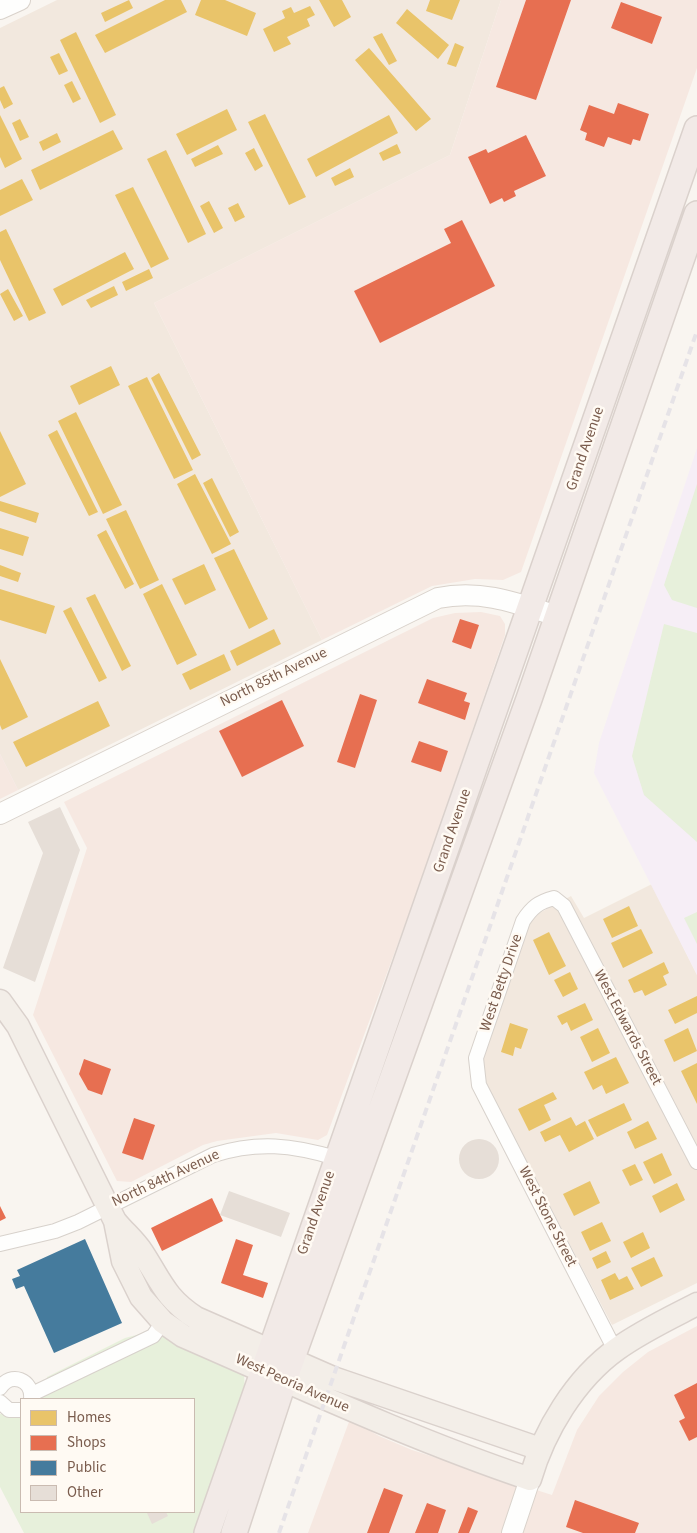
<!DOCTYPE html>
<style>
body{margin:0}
#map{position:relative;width:697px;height:1533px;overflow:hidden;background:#f9f5f0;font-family:"Source Sans 3",sans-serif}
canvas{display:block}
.legend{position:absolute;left:20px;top:1398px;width:175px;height:115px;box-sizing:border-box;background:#fffaf3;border:1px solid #cabbb1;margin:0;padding:6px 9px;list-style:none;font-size:15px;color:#7a5c4d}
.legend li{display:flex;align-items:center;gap:10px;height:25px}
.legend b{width:25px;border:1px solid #cabbb1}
</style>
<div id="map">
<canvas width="697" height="1533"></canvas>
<ul class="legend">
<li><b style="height:14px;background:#e9c46a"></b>Homes</li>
<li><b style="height:14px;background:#e76f51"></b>Shops</li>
<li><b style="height:14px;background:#457b9d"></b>Public</li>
<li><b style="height:14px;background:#e6ded7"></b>Other</li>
</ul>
</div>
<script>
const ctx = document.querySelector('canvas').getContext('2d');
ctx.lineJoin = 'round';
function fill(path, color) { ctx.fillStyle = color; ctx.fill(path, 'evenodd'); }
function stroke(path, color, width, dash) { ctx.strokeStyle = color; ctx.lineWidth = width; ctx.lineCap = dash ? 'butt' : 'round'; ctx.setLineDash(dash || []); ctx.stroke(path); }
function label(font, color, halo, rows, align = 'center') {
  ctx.font = font + ' "Source Sans 3",sans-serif'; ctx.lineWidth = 5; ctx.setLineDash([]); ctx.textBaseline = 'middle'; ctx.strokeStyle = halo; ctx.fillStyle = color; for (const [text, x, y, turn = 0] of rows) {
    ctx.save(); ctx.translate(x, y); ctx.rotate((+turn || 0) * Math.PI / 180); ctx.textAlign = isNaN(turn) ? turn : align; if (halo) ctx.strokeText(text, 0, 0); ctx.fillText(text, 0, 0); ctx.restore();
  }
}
const residential = new Path2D(`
 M 57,0 L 501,0 L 450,155 L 154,303 L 322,640 L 18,790 L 0,754 L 0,28 Z
 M 652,884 L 697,975 L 697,1283 L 612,1325 L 489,1090 L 483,1073 L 483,1056 L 527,925 L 534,916 L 571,896 L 584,918 Z`);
const commercial = new Path2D(`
 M 501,0 L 697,0 L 697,68 L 521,572 L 503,580 L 475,579 L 432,586 L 322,640 L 154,303 L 450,155 Z
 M 481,612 L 500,616 L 505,624 L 505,635 L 420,884 L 327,1135 L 318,1140 L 276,1133 L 217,1141 L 203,1145 L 131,1182 L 117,1181 L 33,1015 L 87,848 L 64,802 L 433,618 L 455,613 Z
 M 0,754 L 18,790 L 0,799 Z
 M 697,1326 L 697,1533 L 308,1533 L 350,1419 L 379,1436 L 412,1450 L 552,1495 L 577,1430 L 599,1396 L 623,1372 L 648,1352 Z`);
const education = new Path2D(`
 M 697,448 L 697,975 L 594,773 L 599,743 Z`);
const green = new Path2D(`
 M 697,484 L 697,608 L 672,600 L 664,585 Z
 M 664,624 L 697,633 L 697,842 L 644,795 L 632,756 Z
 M 697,912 L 697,944 L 684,918 Z
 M 155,1330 L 244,1375 L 245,1389 L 196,1533 L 24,1533 L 0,1487 L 0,1414 L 21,1413 L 21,1512 L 194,1512 L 194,1399 L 42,1399 L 47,1377 L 125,1338 Z`);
const homes = new Path2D(`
 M 129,0 L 133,8 L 105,22 L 101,13 Z
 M 165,0 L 181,0 L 187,12 L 105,53 L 95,35 Z
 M 201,0 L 225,0 L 256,13 L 247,36 L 195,15 Z
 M 319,0 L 342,0 L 351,17 L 334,27 Z
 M 430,0 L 460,0 L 452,20 L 426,11 Z
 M 310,6 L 315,15 L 307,19 L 310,26 L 287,37 L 291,44 L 274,52 L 263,29 L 285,18 L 282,11 L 291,7 L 294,13 Z
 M 407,9 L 449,45 L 438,59 L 396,23 Z
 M 76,32 L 116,115 L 100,123 L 60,40 Z
 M 382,33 L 397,61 L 389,65 L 373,37 Z
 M 455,43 L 464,47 L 456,67 L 447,64 Z
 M 369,48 L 431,119 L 416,131 L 355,60 Z
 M 59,53 L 68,71 L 59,75 L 50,57 Z
 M 72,81 L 81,99 L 73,103 L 64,85 Z
 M 4,86 L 13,104 L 4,109 L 0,100 L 0,88 Z
 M 227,109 L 237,130 L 187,155 L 176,134 Z
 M 265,114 L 306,197 L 289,205 L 248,122 Z
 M 0,115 L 22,159 L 5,168 L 0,157 Z
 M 389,115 L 398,133 L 316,177 L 307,159 Z
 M 20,119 L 29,137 L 20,141 L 12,123 Z
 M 113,130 L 123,149 L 40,190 L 31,170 Z
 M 57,133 L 61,142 L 43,151 L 39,142 Z
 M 397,144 L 401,153 L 383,161 L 379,153 Z
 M 218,145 L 223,154 L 195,167 L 191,159 Z
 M 254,148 L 263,166 L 255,171 L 245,153 Z
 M 166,150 L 206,234 L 188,243 L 147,159 Z
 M 350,168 L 354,177 L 335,186 L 331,178 Z
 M 22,179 L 33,200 L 0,216 L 0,190 Z
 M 133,187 L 169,259 L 151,268 L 115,195 Z
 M 209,201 L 223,228 L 214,233 L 200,206 Z
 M 238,203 L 245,217 L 235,222 L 228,208 Z
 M 6,229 L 46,313 L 29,321 L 0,260 L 0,232 Z
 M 125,252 L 134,269 L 62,306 L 53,289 Z
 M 149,269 L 153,278 L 126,291 L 122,282 Z
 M 114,286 L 118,295 L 91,308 L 86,300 Z
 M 8,289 L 23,316 L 14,321 L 0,294 Z
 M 111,366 L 120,385 L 79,405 L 70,386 Z
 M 159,373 L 201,455 L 192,460 L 151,378 Z
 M 147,377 L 193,470 L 174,479 L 128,386 Z
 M 76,412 L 122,505 L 103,514 L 58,421 Z
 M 57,430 L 98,512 L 89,516 L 48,435 Z
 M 0,431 L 26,484 L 0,497 Z
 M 195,474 L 231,544 L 212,554 L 177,484 Z
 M 212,478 L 239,532 L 230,537 L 203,483 Z
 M 0,501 L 39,513 L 36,523 L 0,511 Z
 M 126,510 L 159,580 L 140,589 L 106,519 Z
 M 0,528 L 29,537 L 23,556 L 0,549 Z
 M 106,530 L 134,584 L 125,589 L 97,535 Z
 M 234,549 L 268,619 L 249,629 L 214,558 Z
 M 204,564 L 216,590 L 185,605 L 172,579 Z
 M 0,565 L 21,573 L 18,582 L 0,576 Z
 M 162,584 L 197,655 L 177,665 L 143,594 Z
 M 0,589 L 55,606 L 46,634 L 0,620 Z
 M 95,594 L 131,666 L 122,671 L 86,598 Z
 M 71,607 L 107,678 L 99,682 L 63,611 Z
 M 274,629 L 281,644 L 237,666 L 230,651 Z
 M 224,654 L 231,670 L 190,690 L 182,674 Z
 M 0,659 L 28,717 L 2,730 L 0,725 Z
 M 98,701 L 110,726 L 26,767 L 13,742 Z
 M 629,906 L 638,926 L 612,938 L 603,919 Z
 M 641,929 L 653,953 L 623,968 L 611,943 Z
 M 549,932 L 566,966 L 549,975 L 533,940 Z
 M 664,962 L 669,973 L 663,976 L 667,985 L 645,996 L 642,990 L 634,993 L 628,980 Z
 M 570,972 L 578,989 L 563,997 L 554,980 Z
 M 697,996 L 697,1013 L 675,1024 L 668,1010 Z
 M 585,1003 L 593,1020 L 571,1031 L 567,1022 L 562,1025 L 557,1016 Z
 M 510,1023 L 528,1029 L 521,1049 L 515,1047 L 513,1056 L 501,1052 Z
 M 598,1028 L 610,1053 L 592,1062 L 580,1037 Z
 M 688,1028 L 697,1051 L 674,1062 L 664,1040 Z
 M 616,1057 L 629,1083 L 606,1094 L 602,1085 L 593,1090 L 584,1072 Z
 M 697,1063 L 697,1104 L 681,1071 Z
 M 553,1092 L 557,1099 L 544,1105 L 551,1120 L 529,1131 L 518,1109 Z
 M 624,1103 L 632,1120 L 597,1137 L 588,1120 Z
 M 571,1117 L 576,1126 L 585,1121 L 594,1139 L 569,1152 L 560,1135 L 545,1142 L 540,1132 Z
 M 648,1121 L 657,1139 L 635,1149 L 627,1132 Z
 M 662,1153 L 672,1175 L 654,1184 L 643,1162 Z
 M 635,1164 L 643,1180 L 630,1186 L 622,1170 Z
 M 590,1181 L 600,1203 L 574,1216 L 563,1194 Z
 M 677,1183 L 685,1200 L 660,1213 L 652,1196 Z
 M 602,1222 L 611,1241 L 590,1251 L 581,1232 Z
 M 643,1232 L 650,1248 L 631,1258 L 623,1242 Z
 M 606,1251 L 611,1262 L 597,1269 L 592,1258 Z
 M 654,1257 L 663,1276 L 641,1287 L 631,1268 Z
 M 615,1273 L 619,1280 L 627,1276 L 634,1289 L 610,1300 L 601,1280 Z`);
const shops = new Path2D(`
 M 526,0 L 571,0 L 536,100 L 496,87 Z
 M 621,2 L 662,17 L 652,44 L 611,28 Z
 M 618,103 L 649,114 L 640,141 L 633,139 L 631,145 L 608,137 L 604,147 L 585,140 L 587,133 L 580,130 L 589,105 L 614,114 Z
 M 526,135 L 546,176 L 514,191 L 516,196 L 504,202 L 502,198 L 490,204 L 468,157 L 486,149 L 488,153 Z
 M 462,220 L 495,286 L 380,343 L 354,291 L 451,243 L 444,229 Z
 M 460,619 L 479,625 L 471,649 L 452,642 Z
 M 427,679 L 467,693 L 464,701 L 470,703 L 465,720 L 418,703 Z
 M 360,694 L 377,700 L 355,768 L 337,762 Z
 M 282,700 L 304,746 L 242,777 L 219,731 Z
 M 419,741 L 448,751 L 441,772 L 411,762 Z
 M 84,1059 L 111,1069 L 102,1095 L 88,1090 L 79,1074 Z
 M 134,1118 L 155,1125 L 143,1160 L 122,1153 Z
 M 212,1198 L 223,1221 L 162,1251 L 151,1228 Z
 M 0,1206 L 6,1218 L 0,1221 Z
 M 236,1239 L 253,1245 L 243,1275 L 268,1283 L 263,1298 L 221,1283 Z
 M 697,1383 L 697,1437 L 689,1441 L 679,1421 L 685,1418 L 674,1395 Z
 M 384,1488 L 403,1495 L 389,1533 L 367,1533 Z
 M 575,1500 L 639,1523 L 635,1533 L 583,1533 L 566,1527 Z
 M 427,1503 L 446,1510 L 438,1533 L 415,1533 Z
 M 468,1507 L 478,1511 L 469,1533 L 458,1533 Z`);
const public = new Path2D(`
 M 85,1239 L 122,1323 L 54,1353 L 24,1286 L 16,1289 L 12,1279 L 20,1276 L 17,1270 Z`);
const building = new Path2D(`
 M 60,807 L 80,850 L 35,982 L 3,968 L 43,853 L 28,822 Z
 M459 1159a20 20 0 1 1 40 0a20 20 0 1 1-40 0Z
 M 229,1191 L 290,1213 L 281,1237 L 220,1215 Z
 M 149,1512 L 166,1512 L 168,1516 L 152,1524 L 147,1513 Z`);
const street = new Path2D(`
 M 0,1244 L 55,1231 L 78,1222 L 213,1155 C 258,1141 292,1145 336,1158
 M 615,1350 L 479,1085 L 476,1058 L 523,921 C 532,907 539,902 554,898 L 564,906 L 697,1162
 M 0,1388 C 11,1371 33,1380 31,1399
 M 32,1394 L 153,1336 L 163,1322
 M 0,1402 L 9,1410 L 21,1410`);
const secondary = new Path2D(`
 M 0,9 L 20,0
 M 0,814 L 438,598 C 481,589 517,603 557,616
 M 512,1533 L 530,1479`);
const primary = new Path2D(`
 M 0,1001 L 18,1026 L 115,1221 L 123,1261 L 141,1297 L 163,1322 L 183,1336 C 298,1386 411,1439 530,1479 C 544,1431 575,1379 617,1349 C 642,1331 670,1318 697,1304
 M 116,1222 C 124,1232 135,1241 142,1252 C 161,1281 165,1298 196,1318 L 333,1378 L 540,1449`);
const highway = new Path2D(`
 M 207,1533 L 697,129
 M 234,1533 L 284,1380 L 529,699 L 697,214`);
const rail = new Path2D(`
 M 279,1533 L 697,331`);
const streetNames = [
 ["Grand Avenue",586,449,-71],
 ["North 85th Avenue",274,678,-26],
 ["Grand Avenue",453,831,-71],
 ["West Betty Drive",502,983,-71],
 ["West Edwards Street",627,1028,62],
 ["North 84th Avenue",166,1179,-25],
 ["Grand Avenue",317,1213,-71],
 ["West Stone Street",547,1217,63],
 ["West Peoria Avenue",292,1384,24]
];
fill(residential, '#f2e8de');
fill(commercial, '#f6e8e1');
fill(education, '#f6eef6');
fill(green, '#e7f0db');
fill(homes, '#e9c46a');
fill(shops, '#e76f51');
fill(public, '#457b9d');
fill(building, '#e6ded7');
stroke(street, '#d7d1cb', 16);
stroke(secondary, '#d9d2cb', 22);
stroke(primary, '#dad1cc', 25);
stroke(highway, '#dad1cc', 28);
stroke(street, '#fefefd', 14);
stroke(secondary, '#fefefd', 20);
stroke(primary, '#f3eee8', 22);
stroke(highway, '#f2eae7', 25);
stroke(rail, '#e6e3e7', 4, [8, 5]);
label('15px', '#7a5c4d', '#fffaf3', streetNames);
</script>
